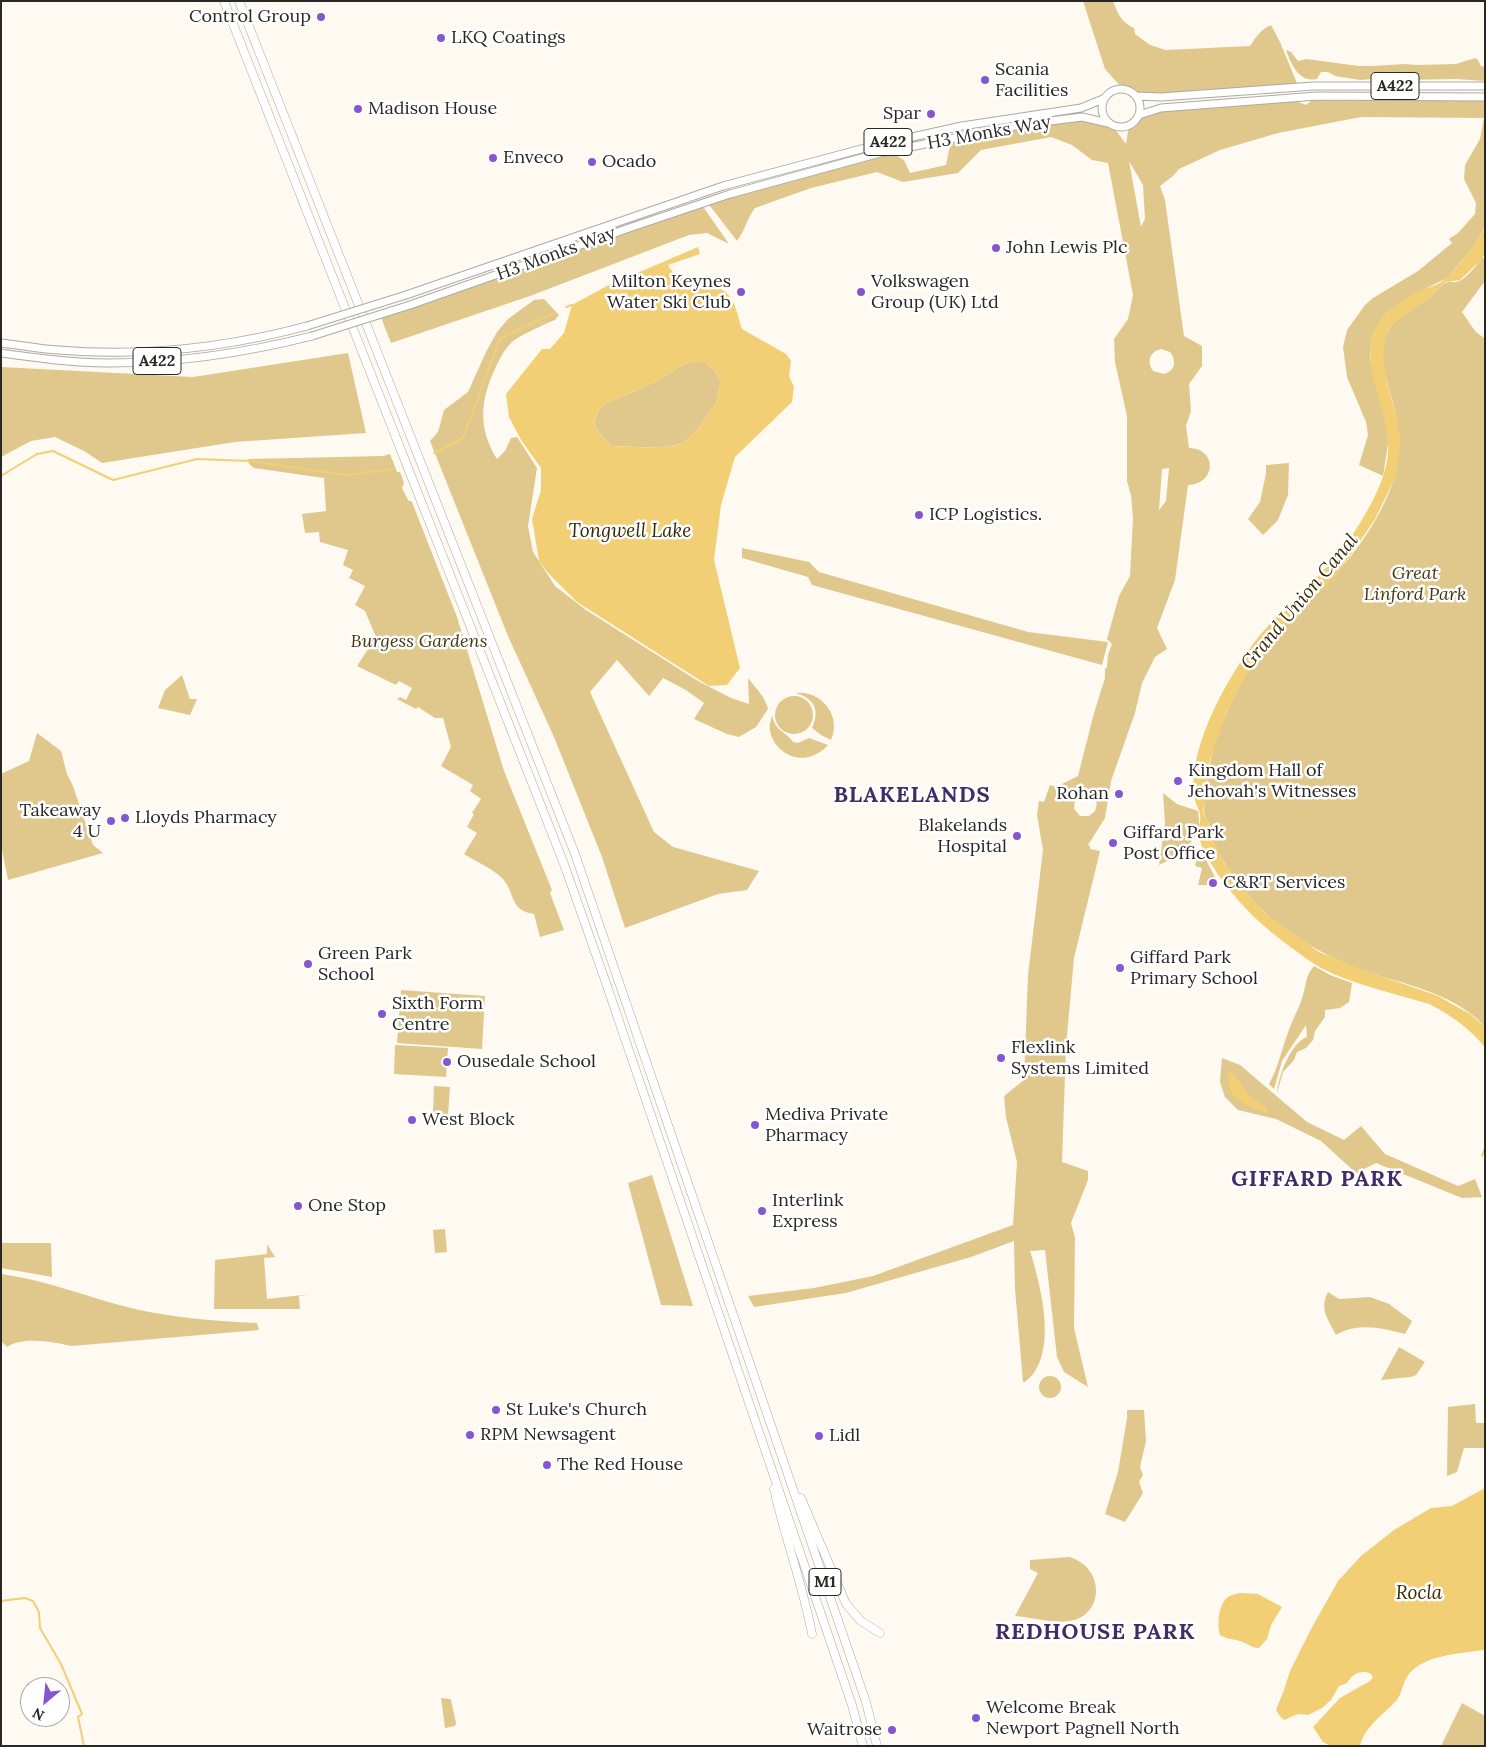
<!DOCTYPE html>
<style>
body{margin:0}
#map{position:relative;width:1486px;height:1747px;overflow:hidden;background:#fefaf2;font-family:Lora,serif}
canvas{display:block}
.frame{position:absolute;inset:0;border:2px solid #292825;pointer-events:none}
.north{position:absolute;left:20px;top:1677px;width:50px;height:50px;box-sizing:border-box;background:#fff;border:1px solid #a9a9a8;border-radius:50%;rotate:208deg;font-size:14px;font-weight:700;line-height:20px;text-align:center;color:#292825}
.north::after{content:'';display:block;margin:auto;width:18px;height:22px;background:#8556ce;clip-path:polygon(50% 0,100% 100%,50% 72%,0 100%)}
</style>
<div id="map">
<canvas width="1486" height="1747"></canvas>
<div class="frame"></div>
<div class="north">N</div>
</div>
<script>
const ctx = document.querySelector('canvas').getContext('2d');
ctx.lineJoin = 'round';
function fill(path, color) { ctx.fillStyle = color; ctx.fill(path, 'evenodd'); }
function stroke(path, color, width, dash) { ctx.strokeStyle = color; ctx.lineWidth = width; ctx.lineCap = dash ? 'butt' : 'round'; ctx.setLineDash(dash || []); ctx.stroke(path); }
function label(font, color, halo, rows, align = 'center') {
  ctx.font = font + ' Lora,serif'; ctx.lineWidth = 5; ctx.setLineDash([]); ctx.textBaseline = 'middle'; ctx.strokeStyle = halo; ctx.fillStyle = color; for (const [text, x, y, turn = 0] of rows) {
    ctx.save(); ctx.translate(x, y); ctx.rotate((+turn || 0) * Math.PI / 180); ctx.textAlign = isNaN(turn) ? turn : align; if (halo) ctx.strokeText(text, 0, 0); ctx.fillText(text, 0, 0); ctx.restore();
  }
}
const green = new Path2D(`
 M 1083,1 L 1113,1 C 1118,14 1121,22 1134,28 L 1135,34 L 1150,45 L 1166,50 L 1250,46 C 1256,37 1261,29 1271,25 L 1280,42 L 1299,88 L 1136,96 L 1130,91 L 1122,88 L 1105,69 Z
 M 1286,50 L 1291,52 L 1298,61 L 1306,59 L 1359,66 L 1372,66 L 1405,64 L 1417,65 L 1456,64 L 1475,58 L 1478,60 L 1481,66 L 1485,67 L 1485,81 L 1456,79 L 1405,80 L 1385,78 L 1360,80 L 1335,76 L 1328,72 L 1321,72 L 1317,79 C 1299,83 1291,64 1286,50 Z
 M 1317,96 L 1485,97 L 1484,228 L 1474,247 L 1447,278 L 1409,297 L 1387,313 L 1381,320 L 1373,334 L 1370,352 L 1370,359 L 1387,423 L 1388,444 L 1383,476 L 1359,465 L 1368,435 L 1366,422 L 1347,377 L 1343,347 L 1347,330 L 1365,305 L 1373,298 L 1418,271 L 1452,243 L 1449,239 L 1458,233 L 1475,214 L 1476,203 L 1464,179 L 1465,165 L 1480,139 L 1484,118 L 1361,117 L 1278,133 L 1220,150 L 1179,169 L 1173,176 L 1160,186 L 1165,200 L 1184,336 L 1202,346 L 1202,366 L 1189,384 L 1191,411 L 1186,426 L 1189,448 C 1217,448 1217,484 1188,485 L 1175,580 L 1157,628 L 1167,649 L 1155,657 L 1142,683 L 1135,713 L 1111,781 L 1105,818 L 1088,845 L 1090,846 L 1090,849 L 1100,851 L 1074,958 L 1066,1046 L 1062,1162 L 1088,1171 L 1088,1180 L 1071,1223 L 1075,1238 L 1074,1328 L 1088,1387 L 1064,1372 L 1057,1357 L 1045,1250 L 1030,1251 C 1040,1283 1055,1341 1035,1371 C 1033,1375 1028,1379 1025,1382 L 1023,1382 L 1015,1289 L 1014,1241 L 971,1257 L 846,1293 L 754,1307 L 748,1296 L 814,1288 L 873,1276 L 1013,1225 L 1017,1162 L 1006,1117 L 1004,1096 L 1024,1080 L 1028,975 L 1043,850 L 1037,815 L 1039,801 L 1044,802 L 1050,785 L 1056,787 L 1078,776 L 1094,713 L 1105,678 L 1105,668 L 1107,668 L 1108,655 L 1112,644 L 1107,639 L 1119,596 L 1130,576 L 1133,518 L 1131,495 L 1127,481 L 1127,416 L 1115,362 L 1114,339 L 1128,319 L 1133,295 L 1108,163 L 1092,160 L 1072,145 L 1051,137 L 981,150 L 958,173 L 903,182 L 877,172 L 811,188 L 755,208 C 747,218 745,231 737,241 L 707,202 L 889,151 L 904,160 L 910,173 L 946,165 L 949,150 L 955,138 L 1082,117 L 1108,123 L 1112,125 L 1126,144 L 1129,125 L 1139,115 L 1162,108 L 1288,98 L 1306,105 ZM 1129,161 L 1143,185 L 1145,219 L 1141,227 ZM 1161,349 L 1170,352 C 1177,361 1175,371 1164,374 L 1153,371 C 1147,362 1149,352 1161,349 ZM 1169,468 L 1166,501 L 1159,510 L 1162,469 ZM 1082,794 L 1092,796 L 1097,804 L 1095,811 L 1089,816 L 1080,816 L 1074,809 L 1075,799 Z
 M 702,205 L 729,244 L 707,233 L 689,235 L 530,296 L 391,343 L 380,315 Z
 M 1482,257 L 1485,260 L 1485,281 L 1462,312 L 1475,331 L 1485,339 L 1485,1027 C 1454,992 1401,984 1359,969 C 1318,953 1275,927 1247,894 C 1234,878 1221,860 1213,841 C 1211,835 1210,828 1208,822 C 1205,815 1205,819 1204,812 C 1203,807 1206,803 1206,797 C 1207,738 1245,662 1288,621 C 1290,619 1294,618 1296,616 C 1300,612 1303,607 1307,604 C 1315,595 1324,587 1332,578 C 1359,549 1383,514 1395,476 C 1399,463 1399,428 1396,414 C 1391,390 1375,358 1387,333 C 1395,316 1417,307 1431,296 C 1436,292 1440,285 1446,283 C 1455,279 1447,283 1456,282 C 1466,280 1477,265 1482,257 Z
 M 544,299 L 559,315 L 555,320 C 545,324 518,336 511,343 C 504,350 499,360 495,369 C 480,400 478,429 497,459 L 505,451 L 511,438 L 517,437 L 537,468 L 528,526 L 533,552 L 555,586 L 586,610 L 698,681 L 731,698 L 749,704 L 748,678 C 756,688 765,697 768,709 L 756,727 L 739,737 L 727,734 L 694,719 L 704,703 L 686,690 L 663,678 L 649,696 L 617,660 L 590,692 L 654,832 L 673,847 L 759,871 L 747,890 L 718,894 L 625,928 L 602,857 L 554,737 L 508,636 L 430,441 L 438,432 L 444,410 L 468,392 L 486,352 L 497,332 L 508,319 L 534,300 Z
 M 348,353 L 366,433 L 235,442 L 102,463 L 84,451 L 55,437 L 31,441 L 1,457 L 1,367 L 193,377 Z
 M 693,362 L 705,362 L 715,371 L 721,381 L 716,403 L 698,429 L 686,441 L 676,445 L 660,448 L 612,446 L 599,433 L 594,424 L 599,409 L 605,404 L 657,381 L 684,364 Z
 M 390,454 L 397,472 L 400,472 L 404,483 L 402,488 L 408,500 L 412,502 L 457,617 L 504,771 L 552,890 L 550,893 L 564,930 L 540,937 L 534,914 C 508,910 516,892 502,878 C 493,869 475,861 464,854 L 477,833 L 467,827 L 474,814 L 472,813 L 481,799 L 470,791 L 473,785 L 441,766 L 451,747 L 443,718 L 435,718 L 418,707 L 416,709 L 397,699 L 400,697 L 406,700 L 412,688 L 399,681 L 396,685 L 357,666 L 376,637 L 365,611 L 355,605 L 365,586 L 349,578 L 353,570 L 343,565 L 348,550 L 320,542 L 319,532 L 305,533 L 302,514 L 326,511 L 324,478 L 254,468 L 249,464 L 248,459 L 383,456 Z
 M 1289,463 L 1288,495 L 1278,520 L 1263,535 L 1248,519 L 1260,502 L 1266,473 L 1266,465 Z
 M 742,548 L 809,562 L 819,572 L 1028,632 L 1108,642 L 1102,665 L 812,585 L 808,577 L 742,558 Z
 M 182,675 L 190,699 L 197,699 L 190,715 L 158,708 L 165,690 Z
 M 796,693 C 822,690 842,717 831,740 L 821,735 L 812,728 C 820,710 815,699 796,693 Z
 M775 715a19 19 0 1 1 38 0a19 19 0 1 1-38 0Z
 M 772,715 C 775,732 786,731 793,742 L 798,743 L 809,738 L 828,745 C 814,760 795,763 779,748 C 775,744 771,737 770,731 C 769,726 771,720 772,715 Z
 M 37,733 L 61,751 L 67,774 L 73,786 L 93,845 L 103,853 L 8,880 L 1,845 L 1,774 L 29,761 Z
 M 1163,793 L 1177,804 L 1198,811 L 1200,830 L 1182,854 L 1159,865 L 1165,823 Z
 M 1185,851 L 1203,854 L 1216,879 L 1214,878 L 1213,881 L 1209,880 L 1207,885 L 1198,885 L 1202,868 L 1195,866 L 1196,861 L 1191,861 L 1192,853 Z
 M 1314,966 L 1330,975 L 1352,983 L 1349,1002 L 1340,1008 L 1325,1010 L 1325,1017 L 1315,1031 L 1313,1040 L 1306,1048 L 1297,1052 L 1294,1060 L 1283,1072 L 1277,1093 C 1278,1077 1291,1042 1307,1037 L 1306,1025 L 1282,1061 L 1274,1089 L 1269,1084 C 1278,1068 1282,1048 1289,1030 C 1293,1018 1300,1007 1303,995 C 1306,985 1306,974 1314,966 Z
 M 401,990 L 485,996 L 482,1049 L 397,1043 Z
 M 395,1045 L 448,1048 L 446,1077 L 394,1074 Z
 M 1222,1058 L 1240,1065 L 1307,1122 L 1344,1140 L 1361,1126 L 1385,1154 L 1458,1186 L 1475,1179 L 1482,1197 L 1462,1198 L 1376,1163 L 1356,1173 L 1321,1141 L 1276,1119 L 1238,1110 L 1225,1097 L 1220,1082 Z
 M 434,1086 L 450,1087 L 448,1115 L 433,1114 Z
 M 652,1175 L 693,1306 L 661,1305 L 628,1183 Z
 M 445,1229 L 447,1252 L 435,1253 L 433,1230 Z
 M 1,1243 L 51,1243 L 52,1277 L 1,1268 Z
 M 267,1244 L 275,1257 L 264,1258 L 267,1299 L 311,1294 L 299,1296 L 300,1309 L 214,1309 L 215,1260 L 267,1254 Z
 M 1,1274 C 46,1280 87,1297 131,1308 C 172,1318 215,1321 257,1323 L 259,1330 L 72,1346 C 53,1342 23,1336 7,1347 L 1,1341 Z
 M 1328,1292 L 1339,1299 L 1370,1297 L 1389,1304 L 1412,1321 L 1405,1334 C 1382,1328 1357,1322 1336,1335 C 1328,1319 1319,1309 1328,1292 Z
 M 1399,1347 L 1425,1362 L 1416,1375 L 1411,1377 L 1381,1380 Z
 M1039 1387a11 11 0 1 1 22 0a11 11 0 1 1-22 0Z
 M 1475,1404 L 1476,1423 L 1485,1423 L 1485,1448 L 1464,1448 L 1457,1472 L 1447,1476 L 1448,1407 Z
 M 1127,1410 L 1144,1410 L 1146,1441 L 1140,1467 L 1143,1475 L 1139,1482 L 1143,1493 L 1125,1522 L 1105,1514 L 1118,1472 L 1127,1418 Z
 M 1069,1557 C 1105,1567 1105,1615 1070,1621 C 1055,1624 1031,1617 1015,1616 L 1038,1573 L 1030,1569 L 1030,1560 Z
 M 441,1698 L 450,1699 L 451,1700 L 456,1723 L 455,1726 L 445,1728 Z
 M 1462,1703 L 1485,1716 L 1485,1746 L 1441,1746 Z`);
const water = new Path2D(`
 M 1485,226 L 1485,254 L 1478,263 L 1460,280 L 1446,282 L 1442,285 L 1431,296 L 1392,325 L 1387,332 L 1383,350 L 1384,364 L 1387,383 L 1397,417 L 1400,439 L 1399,457 L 1395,478 L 1375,519 L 1350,556 L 1332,579 L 1296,616 L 1288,621 L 1255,662 L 1240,686 L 1226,713 L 1209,763 L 1206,785 L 1206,802 L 1203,808 L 1204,816 L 1207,819 L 1215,845 L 1224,863 L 1247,894 L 1265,913 L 1319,952 L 1358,968 L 1438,996 L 1470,1014 L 1485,1027 L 1485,1047 C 1469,1028 1451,1015 1429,1004 C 1394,993 1354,985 1321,968 C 1312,963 1304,957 1296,951 C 1264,928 1242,908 1219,876 C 1212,865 1203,853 1200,840 C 1198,830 1201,823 1200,814 C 1199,809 1196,805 1195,800 C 1193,792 1193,783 1194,774 C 1199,730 1227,680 1253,644 C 1274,616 1300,595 1324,570 C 1344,549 1361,524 1374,498 C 1382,482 1389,463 1388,444 C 1388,406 1356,359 1378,324 C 1388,309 1406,297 1422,290 C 1430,287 1439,285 1445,279 C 1449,276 1452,272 1456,268 C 1468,255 1477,243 1485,226 Z
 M 698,247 L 700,254 L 668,265 C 678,285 707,280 724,291 C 735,298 738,317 742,329 L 786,354 L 791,361 L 789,376 L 794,387 L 792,402 L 735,457 L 721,505 L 714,560 L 740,668 L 727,685 L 709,686 L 577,602 L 548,573 L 539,561 L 532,519 L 541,490 L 541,468 L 521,440 L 509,417 L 506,394 L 542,349 L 550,349 L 564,333 L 572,305 L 607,286 ZM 693,362 L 705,362 L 715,371 L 721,381 L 716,403 L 698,429 L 686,441 L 676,445 L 660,448 L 612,446 L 599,433 L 594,424 L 599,409 L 605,404 L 657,381 L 684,364 Z
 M 1231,1071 L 1250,1096 L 1267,1108 L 1267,1113 C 1246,1105 1227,1100 1228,1074 Z
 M 1485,1488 L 1485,1650 C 1462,1653 1420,1655 1407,1677 C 1402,1685 1402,1694 1396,1701 C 1383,1715 1365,1726 1360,1746 L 1331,1746 L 1323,1742 L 1313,1727 L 1340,1698 L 1370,1681 L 1373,1677 L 1371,1674 C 1361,1669 1352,1674 1347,1683 L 1339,1686 L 1331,1700 L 1322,1708 L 1308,1715 L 1298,1714 L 1284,1720 L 1279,1715 L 1276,1710 L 1284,1690 L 1290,1671 L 1310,1631 L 1338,1581 L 1361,1556 L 1394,1530 L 1431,1508 L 1452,1506 Z
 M 1240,1593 L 1258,1594 L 1282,1607 L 1271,1625 L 1267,1639 L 1259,1648 C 1251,1648 1247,1643 1240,1641 C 1232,1639 1227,1639 1220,1635 C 1217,1624 1218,1605 1228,1597 C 1231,1595 1236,1594 1240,1593 Z`);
const stream = new Path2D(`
 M 566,307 L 572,305
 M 434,453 L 463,438 L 500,339 L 555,312
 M 1,476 L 37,454 L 53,451 L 113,480 L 197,459 L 249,461 L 346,475 L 393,469
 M 1482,1156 L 1485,1148
 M 1,1601 L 25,1598 L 33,1601 L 39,1612 L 40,1628 L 61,1664 L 82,1714 L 78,1717 L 84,1746`);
const major = new Path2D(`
 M1102 108a19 19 0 1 1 38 0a19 19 0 1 1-38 0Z
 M 1136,96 L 1161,97 L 1314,86 L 1485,86
 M 1139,115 L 1161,108 L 1317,96 L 1485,97
 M 406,295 L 723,186 L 876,145 L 962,126 L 1081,108 L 1103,99
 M 410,305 L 632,227 L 730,194 L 880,153 L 1020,125 L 1066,119 L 1082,117 L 1108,123
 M 1,343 C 20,345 39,349 58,350 C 142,357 225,348 307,326
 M 1,353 C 37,358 72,363 108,363 C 177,363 245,353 312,336`);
const highway = new Path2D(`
 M 224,1 L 564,864 L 606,983 L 852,1705 L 863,1746
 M 239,1 L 575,854 L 866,1702 L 877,1746
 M 774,1489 C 785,1538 803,1585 812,1634
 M 801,1498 L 846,1604 L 861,1621 L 880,1633`);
const majorBridge = new Path2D(`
 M 307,326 L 406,295
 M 312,336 L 410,305`);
const markers = [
 [321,17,5,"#8556ce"],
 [441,38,5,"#8556ce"],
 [985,80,5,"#8556ce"],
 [358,109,5,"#8556ce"],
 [931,114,5,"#8556ce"],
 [493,158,5,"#8556ce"],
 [592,162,5,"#8556ce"],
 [996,248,5,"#8556ce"],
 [741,292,5,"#8556ce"],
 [861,292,5,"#8556ce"],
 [919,515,5,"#8556ce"],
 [1178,781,5,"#8556ce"],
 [1119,794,5,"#8556ce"],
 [125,818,5,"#8556ce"],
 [111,821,5,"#8556ce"],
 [1017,836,5,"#8556ce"],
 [1113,843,5,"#8556ce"],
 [1213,883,5,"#8556ce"],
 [308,964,5,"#8556ce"],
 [1120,968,5,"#8556ce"],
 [382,1014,5,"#8556ce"],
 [1001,1058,5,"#8556ce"],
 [447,1062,5,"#8556ce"],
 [412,1120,5,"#8556ce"],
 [755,1125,5,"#8556ce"],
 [298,1206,5,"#8556ce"],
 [762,1211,5,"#8556ce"],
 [496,1410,5,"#8556ce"],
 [470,1435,5,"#8556ce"],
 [819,1436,5,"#8556ce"],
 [547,1465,5,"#8556ce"],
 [976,1718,5,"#8556ce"],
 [892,1730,5,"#8556ce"]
];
const shields = [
 [1395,86,48],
 [888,142,48],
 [157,361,48],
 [825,1582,32]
];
const shieldNames = [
 ["A422",1395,86],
 ["A422",888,142],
 ["A422",157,361],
 ["M1",825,1582]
];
const poiNames = [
 ["Control Group",311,17,"right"],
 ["LKQ Coatings",451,38],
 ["Scania",995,70],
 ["Facilities",995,91],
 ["Madison House",368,109],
 ["Spar",921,114,"right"],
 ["Enveco",503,158],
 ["Ocado",602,162],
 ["John Lewis Plc",1006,248],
 ["Milton Keynes",731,282,"right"],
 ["Water Ski Club",731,303,"right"],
 ["Volkswagen",871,282],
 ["Group (UK) Ltd",871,303],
 ["ICP Logistics.",929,515],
 ["Kingdom Hall of",1188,771],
 ["Jehovah's Witnesses",1188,792],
 ["Rohan",1109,794,"right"],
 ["Takeaway",101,811,"right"],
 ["4 U",101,832,"right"],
 ["Lloyds Pharmacy",135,818],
 ["Blakelands",1007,826,"right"],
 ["Hospital",1007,847,"right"],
 ["Giffard Park",1123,833],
 ["Post Office",1123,854],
 ["C&RT Services",1223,883],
 ["Green Park",318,954],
 ["School",318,975],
 ["Giffard Park",1130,958],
 ["Primary School",1130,979],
 ["Sixth Form",392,1004],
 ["Centre",392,1025],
 ["Flexlink",1011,1048],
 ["Systems Limited",1011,1069],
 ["Ousedale School",457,1062],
 ["Mediva Private",765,1115],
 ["Pharmacy",765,1136],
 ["West Block",422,1120],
 ["Interlink",772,1201],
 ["Express",772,1222],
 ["One Stop",308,1206],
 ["St Luke's Church",506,1410],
 ["RPM Newsagent",480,1435],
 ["Lidl",829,1436],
 ["The Red House",557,1465],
 ["Welcome Break",986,1708],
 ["Newport Pagnell North",986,1729],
 ["Waitrose",882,1730,"right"]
];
const streetNames = [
 ["H3 Monks Way",989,133,-10],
 ["H3 Monks Way",556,254,-20]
];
const parkNames = [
 ["Great",1415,574],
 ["Linford Park",1415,595],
 ["Burgess Gardens",419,642]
];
const waterNames = [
 ["Tongwell Lake",630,532],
 ["Grand Union Canal",1300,602,-50],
 ["Rocla",1419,1594]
];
const districtNames = [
 ["BLAKELANDS",912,796],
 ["GIFFARD PARK",1317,1180],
 ["REDHOUSE PARK",1095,1633]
];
fill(green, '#e0c88c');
fill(water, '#f2cf75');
stroke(stream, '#f2cf75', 2);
stroke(major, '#adaaa2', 9);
stroke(highway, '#adaaa2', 9);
stroke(major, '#fff', 7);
stroke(highway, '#fff', 8);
stroke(majorBridge, '#adaaa2', 9, []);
stroke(majorBridge, '#fff', 7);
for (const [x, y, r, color] of markers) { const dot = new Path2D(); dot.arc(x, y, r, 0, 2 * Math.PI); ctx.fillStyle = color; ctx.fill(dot); stroke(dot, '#fff', 2); }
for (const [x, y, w] of shields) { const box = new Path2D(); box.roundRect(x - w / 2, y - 13.5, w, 27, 4); ctx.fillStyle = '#fff'; ctx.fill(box); stroke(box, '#292825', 1); }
label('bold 16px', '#292825', null, shieldNames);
label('18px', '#292825', '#fff', poiNames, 'left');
label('18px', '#292825', '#fff', streetNames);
label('italic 18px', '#463811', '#fff', parkNames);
label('italic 19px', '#372900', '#fff', waterNames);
ctx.letterSpacing = '1px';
label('bold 22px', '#422c67', '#fff', districtNames);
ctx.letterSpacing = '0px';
</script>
